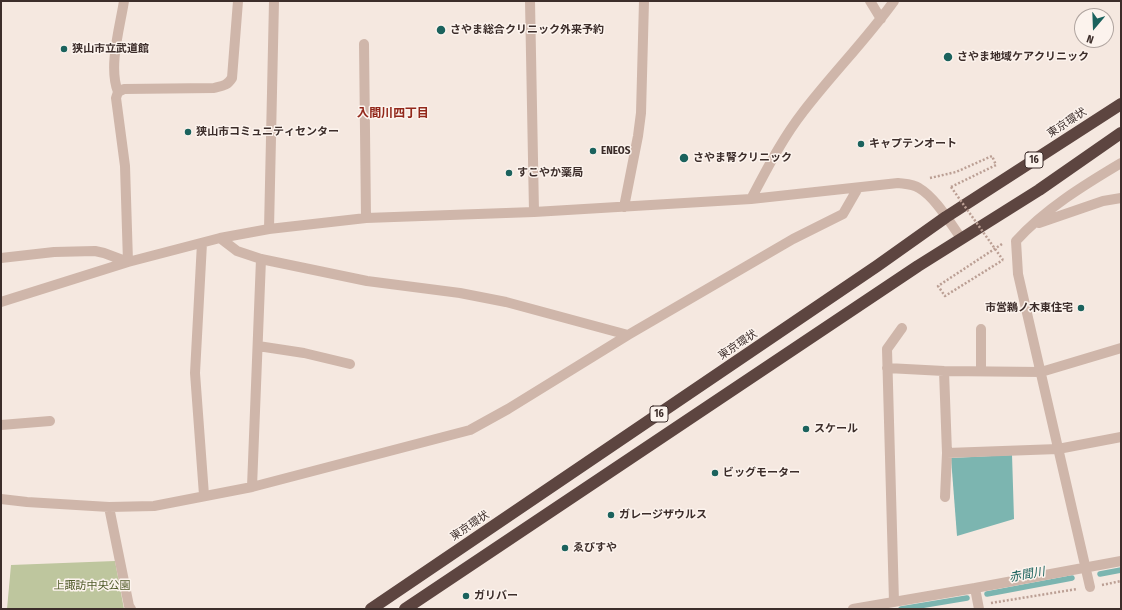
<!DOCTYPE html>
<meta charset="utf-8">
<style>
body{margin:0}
#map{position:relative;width:1122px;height:610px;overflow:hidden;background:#f5e8e0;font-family:"Fira Sans Condensed",sans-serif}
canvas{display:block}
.frame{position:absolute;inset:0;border:2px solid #3c2d2a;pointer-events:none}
.north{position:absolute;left:1074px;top:8px;width:40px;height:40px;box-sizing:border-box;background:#fcf3ed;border:1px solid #afa49f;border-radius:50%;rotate:199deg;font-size:11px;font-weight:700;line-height:16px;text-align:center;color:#3c2d2a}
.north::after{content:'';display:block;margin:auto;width:14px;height:18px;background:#1b625d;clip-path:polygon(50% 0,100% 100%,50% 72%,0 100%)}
</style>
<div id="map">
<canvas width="1122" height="610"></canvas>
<div class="frame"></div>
<div class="north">N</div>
</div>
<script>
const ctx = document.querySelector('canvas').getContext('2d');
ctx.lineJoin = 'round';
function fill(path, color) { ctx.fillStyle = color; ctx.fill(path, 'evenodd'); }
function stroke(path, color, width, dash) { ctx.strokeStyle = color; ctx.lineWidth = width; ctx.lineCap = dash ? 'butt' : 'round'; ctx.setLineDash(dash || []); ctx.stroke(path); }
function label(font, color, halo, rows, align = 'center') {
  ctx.font = font + ' "Fira Sans Condensed","Noto Sans JP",sans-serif'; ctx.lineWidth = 3; ctx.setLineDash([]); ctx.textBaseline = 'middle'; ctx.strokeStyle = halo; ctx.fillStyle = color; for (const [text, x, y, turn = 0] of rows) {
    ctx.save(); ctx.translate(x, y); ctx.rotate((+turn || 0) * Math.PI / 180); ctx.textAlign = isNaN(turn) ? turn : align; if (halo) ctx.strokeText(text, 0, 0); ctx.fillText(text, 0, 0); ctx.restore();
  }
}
const green = new Path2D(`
 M 115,561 L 124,609 L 7,609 L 11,565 Z`);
const water = new Path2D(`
 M 1012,455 L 1014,519 L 957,536 L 951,458 Z`);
const stream = new Path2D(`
 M 1100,574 L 1121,570
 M 987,594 L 1072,578
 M 901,609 L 967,598`);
const path = new Path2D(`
 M 930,178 L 956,172 L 992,156 L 996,165 L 951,187
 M 1002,244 L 938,286 L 945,296 L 1003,260
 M 1102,585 L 1121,581
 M 991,603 L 1077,589`);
const minor = new Path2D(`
 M 530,1 L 534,212
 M 870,1 L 881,19
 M 364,44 L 366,218
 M 118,92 C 108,67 120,27 124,1
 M 751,199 C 767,169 782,139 803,112 C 832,74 866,40 894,1
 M 624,207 L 638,136 L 641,113 L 644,1
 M 1039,223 L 1103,201 L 1121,198
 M 269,229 L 274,1
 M 220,238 L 237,251 L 261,259 L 367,281 L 460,293 L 506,302 L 628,335
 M 202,243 L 195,373 L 204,495
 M 1,258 L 54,252 L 95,251 L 104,253 L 128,262 L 125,166 L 116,98 L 118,92 L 124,89 L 214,88 C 222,86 227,86 232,78 L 238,1
 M 1,302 L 128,262 L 220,238 L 269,229 L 366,218 L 534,212 L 751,199 L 898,183 C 905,184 913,184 919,188 C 936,198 950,223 961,238
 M 258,346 L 304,353 L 350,364
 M 887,368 L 944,371 L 1041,372 L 1121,348
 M 944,371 L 947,453 L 945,497
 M 981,371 L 981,329
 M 1,425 L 50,421
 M 947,453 L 1058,449 L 1121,437
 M 252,487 L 261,259
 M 1,499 L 27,502 L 109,507 L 154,506 L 252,487 L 470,430 L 508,409 L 628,335 L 793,239 L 843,214 L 858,188
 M 109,507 L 129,606 L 131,609
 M 1090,587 L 1018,274 L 1016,241 C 1045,209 1084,185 1121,163
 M 975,588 L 979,609
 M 894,602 L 887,349 L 902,328
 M 853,609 L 975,588 L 1121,561`);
const highway = new Path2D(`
 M 371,609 L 877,266 L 946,217 L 1121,104
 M 405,609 L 918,266 L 1039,190 L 1121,133`);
const pathBridge = new Path2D(`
 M 951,187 L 1003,260`);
const markers = [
 [441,30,5,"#1b625d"],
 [64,49,4,"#1b625d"],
 [948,57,5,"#1b625d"],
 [188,132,4,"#1b625d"],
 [861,144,4,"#1b625d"],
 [593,151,4,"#1b625d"],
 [684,158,5,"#1b625d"],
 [509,173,4,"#1b625d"],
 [1081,308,4,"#1b625d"],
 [806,429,4,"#1b625d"],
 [715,473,4,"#1b625d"],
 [611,515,4,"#1b625d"],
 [565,548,4,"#1b625d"],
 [466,596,4,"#1b625d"]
];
const shields = [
 [1034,160,18],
 [659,414,18]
];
const shieldNames = [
 ["16",1034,160],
 ["16",659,414]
];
const poiNames = [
 ["さやま総合クリニック外来予約",450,30],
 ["狭山市立武道館",72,49],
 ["さやま地域ケアクリニック",957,57],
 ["狭山市コミュニティセンター",196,132],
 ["キャプテンオート",869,144],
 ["ENEOS",601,151],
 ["さやま腎クリニック",693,158],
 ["すこやか薬局",517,173],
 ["市営鵜ノ木東住宅",1073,308,"right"],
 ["スケール",814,429],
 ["ビッグモーター",723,473],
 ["ガレージザウルス",619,515],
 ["ゑびすや",573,548],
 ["ガリバー",474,596]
];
const streetNames = [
 ["東京環状",1067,123,-33],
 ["東京環状",738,345,-34],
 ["東京環状",470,526,-34]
];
const parkNames = [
 ["上諏訪中央公園",92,586]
];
const neighbourhoodNames = [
 ["入間川四丁目",393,114]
];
const waterNames = [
 ["赤間川",1027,575,-10]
];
fill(green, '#bec69e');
fill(water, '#7cb5b0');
stroke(stream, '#7cb5b0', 5.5);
stroke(path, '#bb9f94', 2.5, [2, 2]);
stroke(minor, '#cfb6aa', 10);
stroke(highway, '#5d4540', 12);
stroke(pathBridge, '#bb9f94', 2.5, [2, 2]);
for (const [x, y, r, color] of markers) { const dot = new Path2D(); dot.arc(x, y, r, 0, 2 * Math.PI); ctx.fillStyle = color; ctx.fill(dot); stroke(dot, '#fcf3ed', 1.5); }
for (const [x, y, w] of shields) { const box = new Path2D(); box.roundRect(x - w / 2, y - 8, w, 16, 3); ctx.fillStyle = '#fcf3ed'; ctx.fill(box); stroke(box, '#3c2d2a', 1); }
label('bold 10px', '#3c2d2a', null, shieldNames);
label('bold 11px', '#3c2d2a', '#fcf3ed', poiNames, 'left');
label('11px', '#3c2d2a', '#fcf3ed', streetNames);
label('11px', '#515c2b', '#fcf3ed', parkNames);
label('bold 12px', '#92281b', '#fcf3ed', neighbourhoodNames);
label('italic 12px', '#1b625d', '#fcf3ed', waterNames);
</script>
